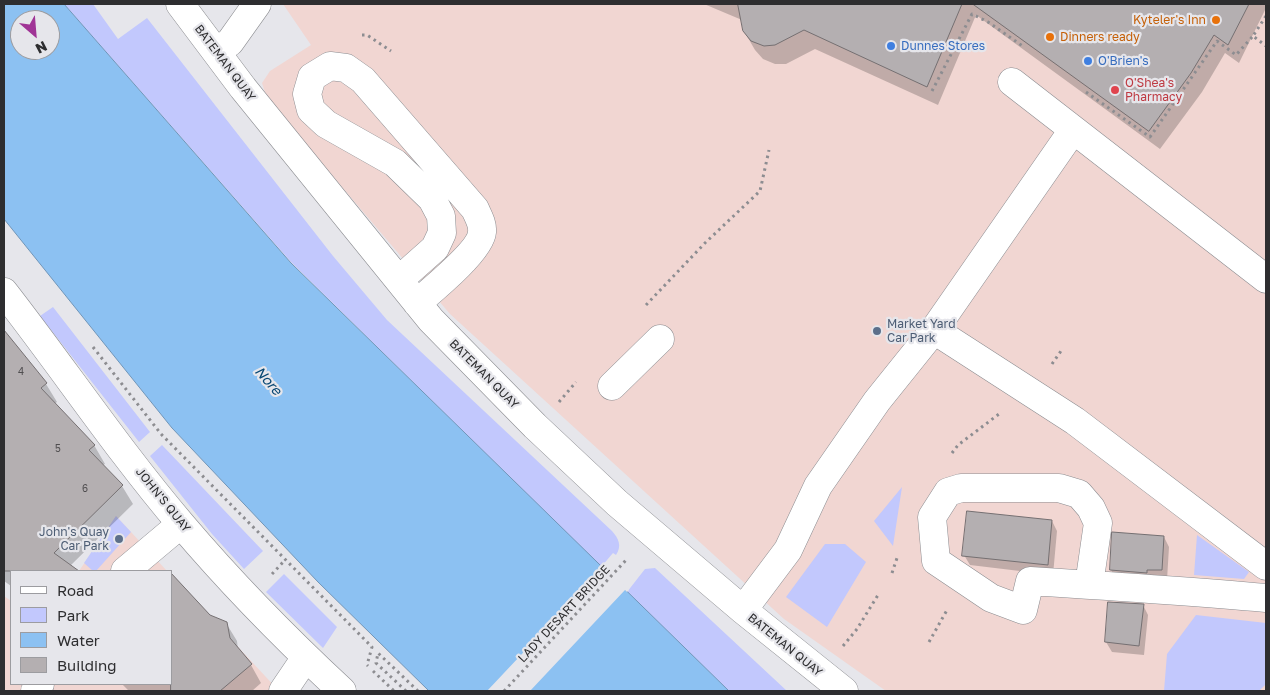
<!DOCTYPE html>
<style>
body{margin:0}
#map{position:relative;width:1270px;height:695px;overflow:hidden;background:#e6e6eb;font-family:"Golos Text",sans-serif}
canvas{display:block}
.frame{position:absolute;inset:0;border:5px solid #2e2e30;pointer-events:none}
.legend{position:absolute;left:10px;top:570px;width:162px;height:115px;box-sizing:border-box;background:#e6e6eb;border:1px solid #9c9ca0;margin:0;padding:6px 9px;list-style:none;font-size:15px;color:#2e2e30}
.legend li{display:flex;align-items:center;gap:10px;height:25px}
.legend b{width:25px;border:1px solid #9c9ca0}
.north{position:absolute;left:10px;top:10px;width:50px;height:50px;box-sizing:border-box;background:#e6e6eb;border:1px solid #9c9ca0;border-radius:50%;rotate:153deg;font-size:14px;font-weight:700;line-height:20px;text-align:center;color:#2e2e30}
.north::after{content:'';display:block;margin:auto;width:18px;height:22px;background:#a03596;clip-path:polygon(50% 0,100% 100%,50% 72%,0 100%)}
</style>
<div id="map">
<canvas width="1270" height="695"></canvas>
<div class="frame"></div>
<ul class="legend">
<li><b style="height:6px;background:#fff"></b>Road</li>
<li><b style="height:14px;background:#c2c8fd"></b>Park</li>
<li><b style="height:14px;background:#8cc1f2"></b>Water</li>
<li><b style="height:14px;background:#b4afb1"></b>Building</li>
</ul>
<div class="north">N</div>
</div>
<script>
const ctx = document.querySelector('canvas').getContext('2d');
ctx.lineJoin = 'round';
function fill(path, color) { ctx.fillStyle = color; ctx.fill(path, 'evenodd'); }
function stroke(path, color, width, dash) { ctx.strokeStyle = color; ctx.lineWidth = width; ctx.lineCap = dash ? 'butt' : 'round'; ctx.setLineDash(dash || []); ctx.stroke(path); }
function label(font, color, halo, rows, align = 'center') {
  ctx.font = font + ' "Golos Text",sans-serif'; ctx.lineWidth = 4.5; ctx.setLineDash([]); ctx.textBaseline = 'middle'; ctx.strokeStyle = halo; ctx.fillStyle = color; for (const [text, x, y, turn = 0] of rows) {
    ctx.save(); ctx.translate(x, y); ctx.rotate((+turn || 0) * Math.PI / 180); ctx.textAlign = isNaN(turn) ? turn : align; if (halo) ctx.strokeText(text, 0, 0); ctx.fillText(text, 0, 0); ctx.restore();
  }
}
const commercial = new Path2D(`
 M 283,4 L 1266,4 L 1266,691 L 886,691 L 784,619 L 450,314 L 267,99 L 262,83 L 270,71 L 311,45 Z
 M 116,516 L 131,532 L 167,571 L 79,571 Z
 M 171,575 L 279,691 L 4,691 L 4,596 L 11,601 L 11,684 L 171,684 Z`);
const green = new Path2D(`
 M 64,4 L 93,4 L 118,39 L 147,18 L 333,256 L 387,320 L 612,531 C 619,539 622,546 616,555 L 613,553 L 601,567 L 291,262 Z
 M 53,307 L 150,432 L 139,442 L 40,316 Z
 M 162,445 L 263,551 L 244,569 L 212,534 L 150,456 Z
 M 902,487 L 893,546 L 874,521 Z
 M 116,516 L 131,532 L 96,571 L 93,571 L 84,563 Z
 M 1197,535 L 1249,572 L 1244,579 L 1194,575 Z
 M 825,544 L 845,544 L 866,562 L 827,627 L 786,597 Z
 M 655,568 L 787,691 L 729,691 L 627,592 L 645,569 Z
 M 284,574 L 337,627 L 323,648 L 266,592 Z
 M 1196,615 L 1266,623 L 1266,684 L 1259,691 L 1164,691 L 1167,654 Z`);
const water = new Path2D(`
 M 4,4 L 64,4 L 291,263 L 729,691 L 429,691 L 318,582 L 172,428 L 4,219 ZM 20,20 L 50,20 L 50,50 L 20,50 Z`);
const pier = new Path2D(`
 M 602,565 L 629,590 L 627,592 L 625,590 L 530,691 L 487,691 L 602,569 L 601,567 Z`);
const shadow = new Path2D(`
 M 704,4 L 1266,4 L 1266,8 L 1239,63 L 1225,53 L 1202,92 L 1160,149 L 976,15 L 938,105 L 815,49 L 786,64 L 775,64 L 763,59 L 755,50 L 744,31 L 742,20 Z
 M 11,342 L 46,384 L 57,402 L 54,404 L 94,445 L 105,464 L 103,465 L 122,486 L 133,504 L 70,566 L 77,571 L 11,571 L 11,586 L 4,581 L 4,468 L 22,449 L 4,427 L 4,347 Z
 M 1052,521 L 1057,531 L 1053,575 L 970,565 L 964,555 Z
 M 1114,533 L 1164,537 L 1169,547 L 1167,580 L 1117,580 L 1111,570 Z
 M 1143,605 L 1148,615 L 1144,655 L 1112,652 L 1106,642 Z
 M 209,616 L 226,623 L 237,641 L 238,650 L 251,665 L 261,683 L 252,691 L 129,691 L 122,684 L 171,684 Z`);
const building = new Path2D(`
 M 738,4 L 962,4 L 927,87 L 804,30 L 775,45 L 764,46 L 751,41 L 743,31 Z
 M 973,4 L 1249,4 L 1228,45 L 1214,35 L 1191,73 L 1149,131 Z
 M 4,330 L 47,383 L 41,388 L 95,445 L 89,450 L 123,485 L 54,553 L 79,571 L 4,571 Z
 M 967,511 L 1052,520 L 1048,565 L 962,556 Z
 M 1112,532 L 1164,536 L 1162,570 L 1147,570 L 1147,573 L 1110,570 Z
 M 171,573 L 210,615 L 227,622 L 230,638 L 252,664 L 220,691 L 171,691 Z
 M 1108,602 L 1144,604 L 1139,646 L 1105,642 Z`);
const path = new Path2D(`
 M 1266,16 L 1253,36 L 1266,46
 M 362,35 L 367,35 L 391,51
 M 932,91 L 972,14 L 988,22 L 1024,47
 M 1086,92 L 1150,137 L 1217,41 L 1236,55 L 1253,36
 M 646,305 L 705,243 L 760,191 L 769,150
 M 93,347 L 161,434 L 372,647 L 367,665 L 368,666
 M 1052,364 L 1063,348
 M 559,402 L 576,382
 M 952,453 L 958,445 L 999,414
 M 892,573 L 898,555
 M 272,574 L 285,560
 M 929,642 L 947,610
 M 843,646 L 857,629 L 878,595
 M 373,671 L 394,691
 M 406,691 L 376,663 L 378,653 L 418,691
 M 504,691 L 628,558`);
const minor = new Path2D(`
 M 180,4 L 243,88 L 431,320 L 535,426 L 617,503 L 743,610 L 844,691
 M 216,52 L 230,42 L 257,4
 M 1012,82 L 1266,279
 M 399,280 L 435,248 L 442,233 L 441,216 L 432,199 L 395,163 L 326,124 L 311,110 L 307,94 L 312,77 L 330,66 L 346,68 L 363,80 L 475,209 C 478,216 483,224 482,232 C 481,250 432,290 417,303
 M 4,292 C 64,369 118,450 181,524 C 231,583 286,639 342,691
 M 934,330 L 1075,421 L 1266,566
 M 612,386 L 660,339
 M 125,571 L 181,524
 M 1089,585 L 1098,523 L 1091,508 L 1079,494 L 1059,488 L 961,488 L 948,492 L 932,517 L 936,561 L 991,598 L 1023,610 L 1030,581 C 1109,586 1188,591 1266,598
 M 743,610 L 788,550 L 818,486 L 877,401 L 934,330 L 1073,130
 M 35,691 L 40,684
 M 283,691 L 306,657`);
const markers = [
 [1216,20,5,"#e8710a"],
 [1050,37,5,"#e8710a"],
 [891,46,5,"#3f7fe0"],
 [1088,61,5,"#3f7fe0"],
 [1115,90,5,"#e0444e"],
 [877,331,5,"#5c6f8a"],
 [119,539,5,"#5c6f8a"]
];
const numberNames = [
 ["4",21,372],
 ["5",58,449],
 ["6",85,489]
];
const foodNames = [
 ["Kyteler's Inn",1206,20],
 ["Dinners ready",1060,37,"left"]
];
const shopNames = [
 ["Dunnes Stores",901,46],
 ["O'Brien's",1098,61]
];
const streetNames = [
 ["BATEMAN QUAY",225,63,53],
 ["BATEMAN QUAY",484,374,45],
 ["JOHN'S QUAY",163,500,51],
 ["LADY DESART BRIDGE",564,614,-47],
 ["BATEMAN QUAY",785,645,39]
];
const healthNames = [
 ["O'Shea's",1125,83],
 ["Pharmacy",1125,97]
];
const serviceNames = [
 ["Market Yard",887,324],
 ["Car Park",887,338],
 ["John's Quay",109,532,"right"],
 ["Car Park",109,546,"right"]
];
const waterNames = [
 ["Nore",268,381,49]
];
fill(commercial, '#f1d6d2');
fill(green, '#c2c8fd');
fill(water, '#8cc1f2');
stroke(water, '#7095b8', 1);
fill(pier, '#e6e6eb');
fill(shadow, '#0003');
fill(building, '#b4afb1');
stroke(building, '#757072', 1);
stroke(minor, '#8b8c90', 29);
stroke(path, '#8d8d91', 3, [2.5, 4]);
stroke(minor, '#fff', 28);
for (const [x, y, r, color] of markers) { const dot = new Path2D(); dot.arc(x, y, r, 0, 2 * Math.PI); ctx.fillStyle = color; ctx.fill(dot); stroke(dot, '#e6e6eb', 2); }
label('10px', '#504e50', null, numberNames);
label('12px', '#c56008', '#e6e6eb', foodNames, 'right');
label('12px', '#366cbe', '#e6e6eb', shopNames, 'left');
label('12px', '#2e2e30', '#e6e6eb', streetNames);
label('12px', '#be3a42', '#e6e6eb', healthNames, 'left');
label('12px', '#4e5e75', '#e6e6eb', serviceNames, 'left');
label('italic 14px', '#074773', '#e6e6eb', waterNames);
</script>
